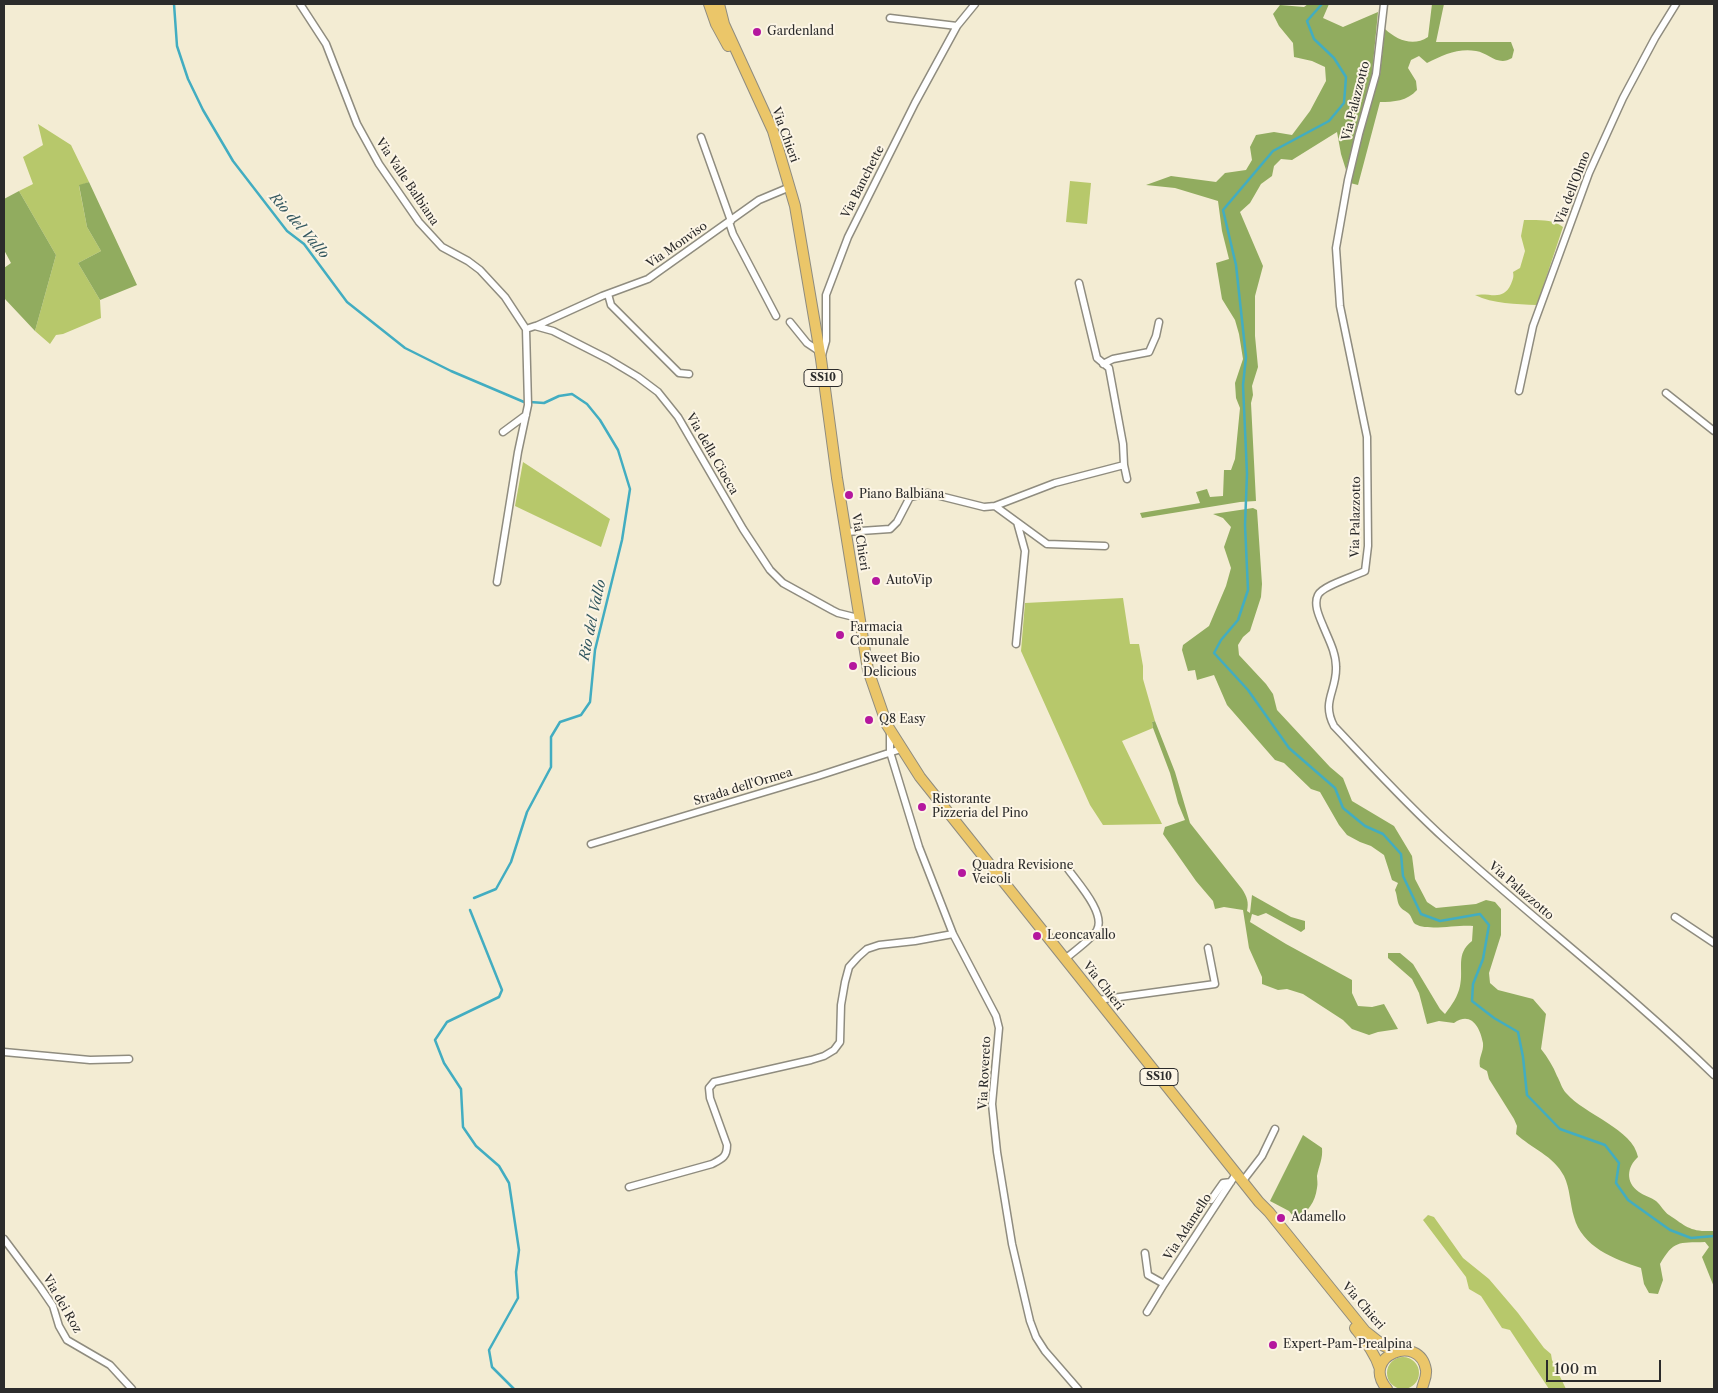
<!DOCTYPE html>
<style>
body{margin:0}
#map{position:relative;width:1718px;height:1393px;overflow:hidden;background:#f3ecd3;font-family:"Libre Caslon Text",serif}
canvas{display:block}
.frame{position:absolute;inset:0;border:5px solid #2b2b2b;pointer-events:none}
.scale{position:absolute;left:1546px;top:1360px;width:115px;height:22px;box-sizing:border-box;border:2px solid #2b2b2b;border-top:0;padding-left:6px;font-size:15px;line-height:18px;white-space:nowrap;color:#2b2b2b;-webkit-text-stroke:4px #fcf5e5;paint-order:stroke}
</style>
<div id="map">
<canvas width="1718" height="1393"></canvas>
<div class="frame"></div>
<div class="scale">100 m</div>
</div>
<script>
const ctx = document.querySelector('canvas').getContext('2d');
ctx.lineJoin = 'round';
function fill(path, color) { ctx.fillStyle = color; ctx.fill(path, 'evenodd'); }
function stroke(path, color, width, dash) { ctx.strokeStyle = color; ctx.lineWidth = width; ctx.lineCap = dash ? 'butt' : 'round'; ctx.setLineDash(dash || []); ctx.stroke(path); }
function label(font, color, halo, rows, align = 'center') {
  ctx.font = font + ' "Libre Caslon Text",serif'; ctx.lineWidth = 4; ctx.setLineDash([]); ctx.textBaseline = 'middle'; ctx.strokeStyle = halo; ctx.fillStyle = color; for (const [text, x, y, turn = 0] of rows) {
    ctx.save(); ctx.translate(x, y); ctx.rotate((+turn || 0) * Math.PI / 180); ctx.textAlign = isNaN(turn) ? turn : align; if (halo) ctx.strokeText(text, 0, 0); ctx.fillText(text, 0, 0); ctx.restore();
  }
}
const green = new Path2D(`
 M 38,124 L 71,145 L 89,182 L 79,186 L 87,227 L 101,251 L 78,263 L 100,300 L 101,318 L 63,334 L 56,335 L 50,344 L 35,331 L 56,255 L 19,191 L 33,184 L 23,157 L 43,145 Z
 M 1070,181 L 1091,183 L 1087,224 L 1066,222 Z
 M 1524,220 C 1536,220 1554,219 1563,227 L 1537,305 C 1516,304 1493,304 1475,295 C 1490,292 1503,302 1511,284 C 1513,279 1514,277 1513,272 L 1520,268 L 1525,251 L 1521,236 Z
 M 523,462 L 610,519 L 601,547 L 515,506 Z
 M 1123,598 L 1130,644 L 1139,644 L 1143,666 L 1143,679 L 1155,721 L 1152,722 L 1153,728 L 1122,741 L 1162,824 L 1103,825 L 1090,805 L 1021,651 L 1025,603 Z
 M 1428,1215 L 1434,1217 L 1463,1258 L 1489,1279 L 1518,1313 L 1544,1348 L 1551,1354 L 1552,1360 L 1566,1389 L 1549,1389 L 1510,1330 L 1502,1328 L 1481,1296 L 1469,1289 L 1466,1277 L 1423,1220 Z
 M1387 1373a16 16 0 1 1 32 0a16 16 0 1 1-32 0Z`);
const forest = new Path2D(`
 M 1308,4 L 1329,4 L 1323,18 L 1343,27 L 1378,12 L 1372,74 L 1346,170 L 1341,154 L 1337,132 L 1292,160 L 1281,159 L 1274,166 L 1272,176 L 1261,184 L 1250,203 L 1240,212 L 1263,266 L 1255,296 L 1255,336 L 1258,367 L 1252,386 L 1253,395 L 1251,403 L 1256,501 L 1240,502 L 1142,518 L 1140,513 L 1200,503 L 1196,492 L 1207,489 L 1210,497 L 1223,496 L 1224,470 L 1231,470 L 1235,459 L 1240,408 L 1236,398 L 1235,383 L 1243,359 L 1239,334 L 1235,320 L 1222,299 L 1216,263 L 1229,259 L 1222,231 L 1218,201 L 1175,188 L 1146,185 L 1171,176 L 1216,182 L 1225,173 L 1246,170 L 1252,160 L 1250,147 L 1256,135 L 1274,132 L 1292,135 L 1310,111 L 1326,81 L 1325,67 L 1312,61 L 1294,57 L 1293,43 L 1279,26 L 1273,14 L 1280,5 L 1304,7 Z
 M 1432,4 L 1444,4 L 1436,42 L 1511,42 L 1514,50 L 1512,58 C 1498,67 1489,53 1476,51 C 1458,48 1443,55 1427,63 L 1419,56 L 1411,60 L 1408,68 L 1416,81 L 1417,90 C 1407,101 1394,102 1380,102 L 1358,185 L 1350,183 L 1362,135 L 1380,74 L 1385,29 C 1397,40 1413,47 1428,37 Z
 M 89,182 L 137,285 L 100,300 L 78,263 L 101,251 L 87,227 L 79,185 Z
 M 19,191 L 56,255 L 35,331 L 4,298 L 4,268 L 11,263 L 4,250 L 4,199 Z
 M 1253,508 L 1257,510 L 1262,584 L 1261,597 L 1250,631 L 1243,637 L 1238,645 L 1239,655 L 1266,684 L 1273,694 L 1277,710 L 1330,767 L 1343,778 L 1352,801 L 1394,826 L 1412,856 L 1415,879 L 1427,902 L 1436,908 L 1476,904 L 1486,900 L 1495,902 L 1501,909 L 1501,935 L 1489,973 L 1490,983 L 1498,990 L 1533,999 L 1546,1014 L 1541,1049 C 1548,1058 1553,1066 1557,1076 C 1560,1081 1562,1089 1566,1093 C 1585,1115 1633,1129 1638,1157 C 1627,1167 1625,1182 1639,1192 C 1644,1196 1651,1197 1656,1201 C 1661,1205 1664,1212 1669,1215 C 1687,1227 1690,1232 1714,1231 L 1714,1287 L 1702,1257 L 1709,1247 L 1705,1242 C 1678,1243 1674,1240 1660,1264 L 1663,1280 L 1658,1294 L 1649,1293 L 1644,1284 L 1641,1268 C 1614,1259 1582,1247 1574,1217 C 1570,1204 1570,1188 1564,1176 C 1554,1156 1531,1148 1516,1134 L 1517,1126 L 1514,1119 L 1489,1079 L 1487,1071 L 1480,1067 C 1478,1057 1484,1052 1483,1043 C 1480,1027 1471,1011 1454,1023 L 1439,1021 L 1427,1024 L 1419,993 L 1412,979 L 1388,958 L 1388,953 L 1400,953 L 1413,964 L 1440,1009 L 1445,1014 C 1452,1005 1458,996 1460,986 C 1464,969 1455,954 1472,941 L 1473,926 C 1459,924 1424,932 1414,923 C 1412,920 1411,915 1408,913 C 1404,910 1401,909 1399,905 C 1397,901 1397,894 1395,890 L 1398,883 L 1392,880 L 1384,855 L 1371,846 L 1360,842 L 1347,835 L 1339,825 L 1320,792 L 1311,789 L 1284,763 L 1275,760 L 1227,705 L 1214,675 L 1197,680 L 1195,670 L 1188,671 L 1182,650 L 1183,645 L 1209,626 L 1226,586 L 1231,568 L 1224,547 L 1231,527 L 1223,518 L 1213,514 Z
 M 1155,721 L 1175,772 L 1190,823 L 1242,889 C 1247,897 1249,902 1247,911 L 1250,913 L 1252,895 L 1291,917 L 1305,921 L 1305,929 L 1301,932 L 1266,913 L 1258,916 L 1252,914 L 1250,922 L 1286,944 L 1352,980 L 1352,993 L 1358,1006 L 1372,1007 L 1384,1004 L 1398,1029 L 1378,1032 L 1369,1035 L 1352,1029 L 1343,1020 L 1303,994 L 1287,989 L 1278,990 L 1262,984 L 1262,977 L 1249,948 L 1243,910 L 1224,907 L 1215,909 L 1213,901 L 1196,881 L 1163,834 L 1165,827 L 1185,820 L 1178,803 L 1170,773 L 1153,728 L 1152,722 Z
 M 1303,1135 L 1322,1148 C 1323,1159 1319,1165 1317,1176 C 1317,1179 1318,1184 1317,1188 C 1315,1203 1308,1210 1297,1221 L 1289,1211 L 1270,1201 Z`);
const stream = new Path2D(`
 M 174,4 L 177,46 L 188,79 L 203,110 L 233,161 L 287,231 L 304,244 L 347,302 L 405,348 L 451,371 L 524,402
 M 1322,4 L 1307,21 L 1314,39 L 1334,58 L 1346,77 L 1344,103 L 1329,121 L 1273,151 L 1223,210 L 1236,265 L 1246,357 L 1243,385 L 1247,474 L 1245,525 L 1248,590 L 1238,620 L 1221,640 L 1214,653 L 1248,690 L 1289,748 L 1335,788 L 1343,808 L 1365,826 L 1383,834 L 1401,854 L 1403,876 L 1421,914 L 1440,921 L 1480,914 L 1489,925 L 1483,959 L 1473,984 L 1472,1001 L 1494,1018 L 1518,1032 L 1523,1057 L 1527,1095 L 1560,1129 L 1605,1145 L 1619,1163 L 1616,1183 L 1628,1200 L 1670,1230 L 1691,1238 L 1714,1236
 M 474,898 L 496,889 L 511,862 L 527,812 L 551,767 L 551,737 L 560,722 L 581,715 L 590,702 L 595,650 L 622,540 L 630,489 L 618,450 L 600,420 L 587,404 L 572,394 L 559,396 L 544,403 L 530,402
 M 470,910 L 502,990 L 499,997 L 447,1022 L 435,1040 L 444,1063 L 461,1089 L 463,1127 L 476,1146 L 499,1166 L 509,1183 L 519,1250 L 516,1272 L 518,1298 L 489,1350 L 492,1367 L 514,1389`);
const minor = new Path2D(`
 M 300,4 L 326,44 L 357,124 L 379,164 L 419,222 L 442,247 L 468,261 L 480,270 L 505,297 L 526,329 L 528,405 L 518,452 L 497,582
 M 1384,4 L 1376,74 L 1359,134 L 1348,180 L 1336,248 L 1340,306 L 1367,437 L 1368,546 L 1365,571 C 1355,576 1322,586 1318,595 C 1313,605 1320,618 1324,628 C 1329,640 1336,653 1336,667 C 1337,691 1321,701 1334,726 C 1371,765 1406,804 1446,840 C 1534,920 1629,992 1714,1075
 M 890,18 L 957,26
 M 701,137 L 731,221
 M 729,222 L 733,234 L 776,316
 M 1079,283 L 1097,358 L 1109,368 L 1123,444 L 1124,465 L 1127,479
 M 608,294 L 611,305 L 679,373 L 689,374
 M 790,322 L 807,343 L 819,351
 M 536,326 L 602,296 L 648,279 L 759,200 L 790,187
 M 526,329 L 535,326 L 553,331 L 608,359 L 638,377 L 658,392 L 678,417 L 743,529 L 770,570 L 783,583 L 832,610 L 838,613 L 858,618
 M 822,355 L 826,341 L 826,295 L 848,237 L 915,103 L 957,26 L 975,4
 M 1103,364 L 1113,359 L 1149,352 L 1156,336 L 1159,322
 M 1519,391 L 1533,326 L 1589,173 L 1623,98 L 1655,38 L 1676,4
 M 1666,393 L 1714,431
 M 503,432 L 526,415
 M 995,506 L 1055,483 L 1124,465
 M 846,532 L 890,529 L 897,522 L 910,497 L 928,493 L 984,507 L 995,506 L 1047,544 L 1105,546
 M 1016,644 L 1025,551 L 1017,522
 M 890,732 L 890,752 L 919,847 L 953,934 L 996,1016 L 999,1028 L 992,1104 L 997,1152 L 1012,1244 L 1030,1321 L 1036,1337 L 1045,1351 L 1078,1389
 M 591,844 L 818,776 L 901,749
 M 1675,917 L 1714,943
 M 1065,959 C 1072,953 1094,937 1097,930 C 1106,913 1077,882 1068,869
 M 1098,1000 L 1215,984 L 1208,948
 M 4,1052 L 90,1060 L 129,1059
 M 1242,1182 L 1262,1156 L 1275,1129
 M 629,1187 L 712,1164 C 722,1159 727,1157 727,1145 L 710,1098 L 709,1088 L 714,1082 L 811,1060 L 824,1056 L 834,1050 L 840,1042 L 841,1005 L 845,982 L 849,967 L 858,957 L 867,949 L 879,945 L 915,941 L 953,934
 M 1211,1200 L 1223,1183 L 1231,1182
 M 4,1239 L 40,1287 L 53,1306 L 59,1326 L 67,1340 L 110,1365 L 132,1389
 M 1145,1253 L 1148,1275 L 1164,1284 L 1236,1174
 M 1147,1312 L 1164,1284`);
const primary = new Path2D(`
 M 709,4 L 716,24 L 728,46
 M 719,4 L 724,24 L 773,131 L 795,206 L 821,359 L 837,478 L 868,670 L 887,725 L 920,777 L 1259,1202 L 1269,1212 L 1365,1331 L 1384,1346 L 1395,1351
 M 1355,1328 C 1365,1341 1375,1353 1380,1369
 M 1387,1389 C 1359,1356 1420,1332 1426,1370 C 1427,1377 1423,1383 1422,1389`);
const markers = [
 [757,32,5,"#b5179e"],
 [849,495,5,"#b5179e"],
 [876,581,5,"#b5179e"],
 [840,635,5,"#b5179e"],
 [853,666,5,"#b5179e"],
 [869,720,5,"#b5179e"],
 [922,807,5,"#b5179e"],
 [962,873,5,"#b5179e"],
 [1037,936,5,"#b5179e"],
 [1281,1218,5,"#b5179e"],
 [1273,1345,5,"#b5179e"]
];
const shields = [
 [823,378,38],
 [1159,1077,38]
];
const shieldNames = [
 ["SS10",823,378],
 ["SS10",1159,1077]
];
const poiNames = [
 ["Gardenland",767,32],
 ["Piano Balbiana",859,495],
 ["AutoVip",886,581],
 ["Farmacia",850,628],
 ["Comunale",850,642],
 ["Sweet Bio",863,659],
 ["Delicious",863,673],
 ["Q8 Easy",879,720],
 ["Ristorante",932,800],
 ["Pizzeria del Pino",932,814],
 ["Quadra Revisione",972,866],
 ["Veicoli",972,880],
 ["Leoncavallo",1047,936],
 ["Adamello",1291,1218],
 ["Expert-Pam-Prealpina",1283,1345]
];
const streetNames = [
 ["Via Palazzotto",1356,101,-76],
 ["Via Chieri",785,135,70],
 ["Via Valle Balbiana",407,182,56],
 ["Via Banchette",863,182,-63],
 ["Via dell'Olmo",1573,188,-69],
 ["Via Monviso",677,245,-35],
 ["Via della Ciocca",712,454,60],
 ["Via Palazzotto",1356,517,-89],
 ["Via Chieri",860,542,81],
 ["Strada dell'Ormea",743,787,-17],
 ["Via Palazzotto",1521,891,41],
 ["Via Chieri",1103,986,52],
 ["Via Rovereto",985,1073,-87],
 ["Via Adamello",1188,1227,-57],
 ["Via dei Roz",62,1304,60],
 ["Via Chieri",1363,1306,49]
];
const waterNames = [
 ["Rio del Vallo",299,226,49],
 ["Rio del Vallo",593,620,-78]
];
fill(green, '#b7c86b');
fill(forest, '#91ac5f');
stroke(stream, '#42adc1', 2.5);
stroke(minor, '#8f8c7f', 9);
stroke(primary, '#8f8c7f', 12);
stroke(minor, '#fff', 6);
stroke(primary, '#ebc669', 10);
for (const [x, y, r, color] of markers) { const dot = new Path2D(); dot.arc(x, y, r, 0, 2 * Math.PI); ctx.fillStyle = color; ctx.fill(dot); stroke(dot, '#fcf5e5', 2); }
for (const [x, y, w] of shields) { const box = new Path2D(); box.roundRect(x - w / 2, y - 8.5, w, 17, 4); ctx.fillStyle = '#fcf5e5'; ctx.fill(box); stroke(box, '#2b2b2b', 1); }
label('bold 11px', '#2b2b2b', null, shieldNames);
label('12px', '#2b2b2b', '#fcf5e5', poiNames, 'left');
label('12px', '#2b2b2b', '#fcf5e5', streetNames);
label('italic 14px', '#335860', '#fcf5e5', waterNames);
</script>
